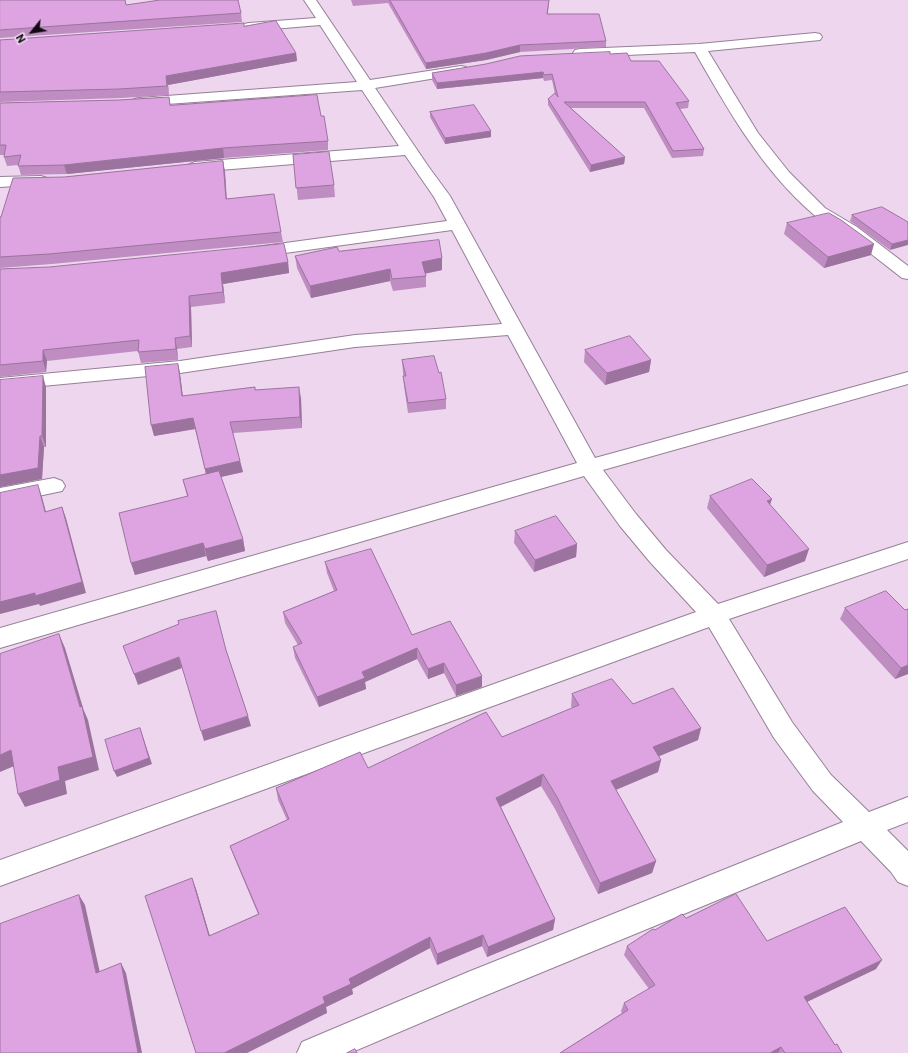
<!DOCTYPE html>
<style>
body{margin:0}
#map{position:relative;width:908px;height:1053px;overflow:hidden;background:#edd6ee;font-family:Roboto,sans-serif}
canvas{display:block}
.north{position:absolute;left:12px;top:12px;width:40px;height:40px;-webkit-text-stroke:3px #edd6ee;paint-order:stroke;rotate:240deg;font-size:11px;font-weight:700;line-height:16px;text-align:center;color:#110911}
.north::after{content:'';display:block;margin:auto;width:14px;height:18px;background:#110911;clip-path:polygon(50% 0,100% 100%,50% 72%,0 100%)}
</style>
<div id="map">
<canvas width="908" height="1053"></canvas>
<div class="north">N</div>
</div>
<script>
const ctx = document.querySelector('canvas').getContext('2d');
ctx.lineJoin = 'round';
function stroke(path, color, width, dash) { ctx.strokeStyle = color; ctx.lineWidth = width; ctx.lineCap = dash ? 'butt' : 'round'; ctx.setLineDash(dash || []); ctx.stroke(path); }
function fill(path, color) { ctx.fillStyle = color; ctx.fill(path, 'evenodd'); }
const street = new Path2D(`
 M 304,0 L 316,0 L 370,80 L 461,66 L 466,67 L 468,70 L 466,73 L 461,74 L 375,88 L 428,166 L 450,196 L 595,458 L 908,372 L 908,384 L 603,470 L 636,514 L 666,550 L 718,604 L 908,542 L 908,559 L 729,619 L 792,722 L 831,775 L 869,812 L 908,797 L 908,822 L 887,830 L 908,851 L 908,886 L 898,882 L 891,872 L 861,841 L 477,999 L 350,1053 L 297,1053 L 302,1042 L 468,972 L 843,822 L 813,791 L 774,738 L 709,627 L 0,886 L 0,860 L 696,612 L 650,562 L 620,526 L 584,476 L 0,648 L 0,628 L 577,463 L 508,335 L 355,347 L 180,373 L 0,390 L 0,378 L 180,361 L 355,335 L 502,324 L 452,230 L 256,257 L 250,256 L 248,252 L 250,248 L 256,247 L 447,221 L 434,197 L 405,155 L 195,172 L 190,170 L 187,167 L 190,164 L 195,162 L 399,146 L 362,90 L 139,106 L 134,105 L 132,102 L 134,99 L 139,98 L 357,82 L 320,25 L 249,31 L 244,30 L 243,27 L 244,24 L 249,23 L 316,18 Z
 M 815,33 L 820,34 L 822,37 L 820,40 L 708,51 L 758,133 L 789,172 L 825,208 L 857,227 L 908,266 L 908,279 L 902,278 C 881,262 861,245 839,230 C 830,224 820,221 813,214 C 762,170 728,110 695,52 L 580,57 L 575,56 L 573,53 L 575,50 L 580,49 L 699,44 Z
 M 41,176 L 47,178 L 49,181 L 47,184 L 0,187 L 0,177 Z
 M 54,478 L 62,481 L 65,486 L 62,491 L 0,504 L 0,488 Z`);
const wall = new Path2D(`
 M 0,0 L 126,5 L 241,13 L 242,22 L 0,38 Z
 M 351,0 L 549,0 L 548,14 L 606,41 L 606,47 L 520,52 L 486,60 L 426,69 L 388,3 L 353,6 Z
 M 244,26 L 296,53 L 297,61 L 168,85 L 169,95 L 121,98 L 0,102 L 0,40 Z
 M 610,54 L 631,61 L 689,101 L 688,108 L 680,109 L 704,149 L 703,156 L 672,158 L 644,108 L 571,108 L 625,157 L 624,164 L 590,172 L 548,105 L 548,99 L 555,94 L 552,80 L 544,81 L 543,78 L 437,89 L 432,80 L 432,73 Z
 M 169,97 L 170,105 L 321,116 L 328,141 L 328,150 L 224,158 L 67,174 L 21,175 L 18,165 L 7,166 L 4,157 L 4,155 L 0,155 L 0,103 L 119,100 Z
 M 430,112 L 491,137 L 445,144 L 430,117 Z
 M 293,155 L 334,185 L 335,197 L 298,200 Z
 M 223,161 L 225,172 L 227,199 L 281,232 L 283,242 L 52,264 L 0,268 L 0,217 L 64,177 Z
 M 852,215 L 908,222 L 890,250 L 850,221 Z
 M 787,223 L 871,255 L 824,268 L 784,234 Z
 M 339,251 L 442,258 L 442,270 L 425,274 L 426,276 L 426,287 L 393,291 L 390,281 L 311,298 L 297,268 L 295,256 Z
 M 288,262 L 289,273 L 223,284 L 225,303 L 191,307 L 192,347 L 177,349 L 178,360 L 141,363 L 138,351 L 47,361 L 46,372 L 0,377 L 0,269 Z
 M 585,350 L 651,360 L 649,372 L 605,385 L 584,362 Z
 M 402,360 L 446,399 L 446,409 L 408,413 L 404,386 Z
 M 178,364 L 180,374 L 183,396 L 255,390 L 301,398 L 302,428 L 233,433 L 240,461 L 243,472 L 221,477 L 243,539 L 245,551 L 208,561 L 206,556 L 135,575 L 131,563 L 187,496 L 183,480 L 206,474 L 195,429 L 154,436 Z
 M 0,380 L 46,387 L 46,447 L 44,447 L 42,479 L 0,487 Z
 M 710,496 L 805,561 L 764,577 L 707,508 Z
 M 515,531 L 577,544 L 576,557 L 534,572 L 514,543 Z
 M 325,562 L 412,635 L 482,687 L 456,696 L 444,673 L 428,679 L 417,659 L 365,682 L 366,689 L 319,707 L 295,658 L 293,647 L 298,645 L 285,623 L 283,612 L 334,591 L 327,573 Z
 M 845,608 L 908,674 L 895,679 L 840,619 Z
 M 572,694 L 633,704 L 701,728 L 698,740 L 659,756 L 661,760 L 658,772 L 616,790 L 656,861 L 652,873 L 598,894 L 555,809 L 541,786 L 501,807 L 555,919 L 553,930 L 487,957 L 482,946 L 437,965 L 430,948 L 352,989 L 353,994 L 326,1007 L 327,1013 L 196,1053 L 192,878 L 196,889 L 210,936 L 258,914 L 234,857 L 230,846 L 287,820 L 278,800 L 276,788 L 368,768 L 502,737 L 572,708 L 571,706 Z
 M 686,918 L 767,941 L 876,969 L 807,1002 L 835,1045 L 842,1053 L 560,1053 L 622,1013 L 621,1011 L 624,1003 L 649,989 L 624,955 L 627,946 L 655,930 Z`);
const shadedWall = new Path2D(`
 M 520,45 L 520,52 L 486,60 L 426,69 L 426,63 Z
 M 296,53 L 297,61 L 168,85 L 169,95 L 166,76 Z
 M 543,72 L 543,78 L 437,89 L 437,83 Z
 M 491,131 L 491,137 L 445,144 L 445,138 Z
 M 223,148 L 224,158 L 67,174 L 64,165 Z
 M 625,157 L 624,164 L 590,172 L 591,165 Z
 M 223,161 L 225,172 L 227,210 L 226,199 Z
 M 908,240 L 908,245 L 890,250 L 892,244 Z
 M 874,244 L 871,255 L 824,268 L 828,257 Z
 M 442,258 L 442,270 L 422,274 L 422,262 Z
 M 288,262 L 289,273 L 223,284 L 225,303 L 223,292 L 221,273 Z
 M 390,269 L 390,281 L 311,298 L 310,286 Z
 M 189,296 L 191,307 L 192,347 L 190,336 Z
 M 175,338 L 177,349 L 178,360 L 176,349 Z
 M 43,350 L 47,361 L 46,372 L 43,361 Z
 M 651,360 L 649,372 L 605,385 L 607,373 Z
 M 178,364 L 180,374 L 184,407 L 182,396 Z
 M 43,376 L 46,387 L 46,447 L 42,436 Z
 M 299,387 L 301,398 L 302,428 L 300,417 Z
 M 193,418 L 195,429 L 154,436 L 151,425 Z
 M 40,436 L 44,447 L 42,479 L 0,487 L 0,475 Z
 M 240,461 L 243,472 L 207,480 L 205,469 Z
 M 38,485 L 42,497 L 49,523 L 45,512 Z
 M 772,499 L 768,511 L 767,501 Z
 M 62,507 L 66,518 L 86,593 L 40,606 L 39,604 L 0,614 L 0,602 Z
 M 243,539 L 245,551 L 208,561 L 205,549 Z
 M 203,543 L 206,556 L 135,575 L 131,563 Z
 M 577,544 L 576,557 L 534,572 L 535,560 Z
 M 809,549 L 805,561 L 764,577 L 767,565 Z
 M 59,634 L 65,648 L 84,711 L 82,706 L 88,720 L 99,770 L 65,781 L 67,794 L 25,807 L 18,794 L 58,767 L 80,707 Z
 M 417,648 L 417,659 L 365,682 L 366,689 L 319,707 L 317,697 L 362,672 Z
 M 179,657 L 182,668 L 138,685 L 134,674 Z
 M 444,663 L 444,673 L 428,679 L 428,669 Z
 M 908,665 L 908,674 L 895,679 L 901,668 Z
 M 482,676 L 482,687 L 456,696 L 456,685 Z
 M 248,716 L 251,726 L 204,741 L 201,731 Z
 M 140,728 L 152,764 L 117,777 L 114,771 Z
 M 701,728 L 698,740 L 650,760 L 653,747 Z
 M 11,750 L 19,764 L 0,772 L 0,755 Z
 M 661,760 L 658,772 L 608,793 L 611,781 Z
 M 543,774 L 541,786 L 496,809 L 496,798 Z
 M 656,861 L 652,873 L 598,894 L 600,883 Z
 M 192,878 L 196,889 L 213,947 L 209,936 Z
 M 79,895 L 85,905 L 102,982 L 96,973 Z
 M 555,919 L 553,930 L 487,957 L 488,947 Z
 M 483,935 L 482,946 L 437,965 L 437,954 Z
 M 430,937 L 430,948 L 352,989 L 353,994 L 326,1007 L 327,1013 L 247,1053 L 224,1053 L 349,979 Z
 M 882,960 L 876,969 L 798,1006 L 804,997 Z
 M 121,963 L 126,973 L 142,1053 L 138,1053 Z
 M 781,1047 L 778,1053 L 770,1053 Z`);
const building = new Path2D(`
 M 0,0 L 125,0 L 126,5 L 160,0 L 238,0 L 241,13 L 0,30 Z
 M 390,0 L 549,0 L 547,14 L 599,14 L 606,41 L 520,45 L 486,53 L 426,63 Z
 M 276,21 L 296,53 L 166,76 L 167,86 L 119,89 L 0,92 L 0,40 L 244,23 L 244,26 Z
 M 610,52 L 610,54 L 627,53 L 631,61 L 659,61 L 689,101 L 676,103 L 704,149 L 673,151 L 645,102 L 564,102 L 625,157 L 591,165 L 548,99 L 555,93 L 558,97 L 552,74 L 544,75 L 543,72 L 437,83 L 432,73 L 486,64 L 520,56 Z
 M 317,95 L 321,116 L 324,116 L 328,141 L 223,148 L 64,165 L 18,166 L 21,155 L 4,157 L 6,145 L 0,145 L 0,103 L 119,100 L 169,97 L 170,105 Z
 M 474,105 L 491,131 L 445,138 L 430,112 Z
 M 329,152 L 334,185 L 296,188 L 293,155 Z
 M 223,161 L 226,199 L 274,194 L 281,232 L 49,254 L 0,257 L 0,217 L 1,217 L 13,178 L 64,177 Z
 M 882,207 L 908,222 L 908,240 L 892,244 L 852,215 Z
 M 829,213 L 841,220 L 874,244 L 828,257 L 787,223 Z
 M 439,240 L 442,258 L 422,262 L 426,276 L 392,279 L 390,269 L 310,286 L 295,256 L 337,247 L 339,251 Z
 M 284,244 L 288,262 L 221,273 L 223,292 L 189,296 L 190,336 L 175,338 L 176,349 L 138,352 L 139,340 L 43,350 L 43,361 L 0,365 L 0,269 L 49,267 Z
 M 630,336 L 651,360 L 607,373 L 585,350 Z
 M 434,356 L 439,373 L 441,372 L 446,399 L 408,403 L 403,376 L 406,376 L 402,360 Z
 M 178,364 L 182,396 L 255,387 L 255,390 L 299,387 L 300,417 L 230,422 L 240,461 L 205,469 L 193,418 L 151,425 L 145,367 Z
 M 43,376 L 42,436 L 40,436 L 38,468 L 0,475 L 0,380 Z
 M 219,471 L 243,539 L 205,549 L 203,543 L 131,563 L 119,513 L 188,496 L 183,480 Z
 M 752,479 L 772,499 L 767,501 L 809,549 L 767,565 L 710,496 Z
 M 38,485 L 45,512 L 62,507 L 82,582 L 35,596 L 35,593 L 0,602 L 0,493 Z
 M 556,516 L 577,544 L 535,560 L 515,531 Z
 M 371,549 L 412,635 L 450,621 L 482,676 L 456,685 L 444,663 L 428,669 L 417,648 L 362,672 L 365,678 L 317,697 L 293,647 L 302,643 L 283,612 L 337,590 L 325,562 Z
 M 886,591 L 905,610 L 908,609 L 908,665 L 901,668 L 845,608 Z
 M 216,611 L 226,650 L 248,716 L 201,731 L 179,657 L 134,674 L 123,646 L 179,624 L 178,621 Z
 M 59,634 L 80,707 L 82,706 L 93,757 L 58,767 L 60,780 L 18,794 L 11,750 L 0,755 L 0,654 Z
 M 612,679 L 633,704 L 673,688 L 701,728 L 653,747 L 661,760 L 611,781 L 656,861 L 600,883 L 557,797 L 543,774 L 496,798 L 555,919 L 488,947 L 483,935 L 437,954 L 430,937 L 349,979 L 351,984 L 323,997 L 325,1003 L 224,1053 L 196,1053 L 145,896 L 192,878 L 209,936 L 259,914 L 230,846 L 289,819 L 276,788 L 360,752 L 368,768 L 486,712 L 502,737 L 579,705 L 572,694 Z
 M 140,728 L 149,758 L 114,771 L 105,740 Z
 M 736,894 L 767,941 L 845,907 L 882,960 L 804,997 L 835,1045 L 837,1044 L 842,1053 L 785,1053 L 781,1047 L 770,1053 L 560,1053 L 628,1010 L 624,1003 L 655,985 L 627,946 L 653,929 L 655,930 L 682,914 L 686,918 Z
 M 79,895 L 96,973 L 121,963 L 138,1053 L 0,1053 L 0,924 Z
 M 355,1049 L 357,1053 L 347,1053 Z`);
stroke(street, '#958096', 2);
fill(street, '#fff');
fill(wall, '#bf8dc2');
fill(shadedWall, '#9b739e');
fill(building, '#dea4e2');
stroke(building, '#9b739e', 1);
</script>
